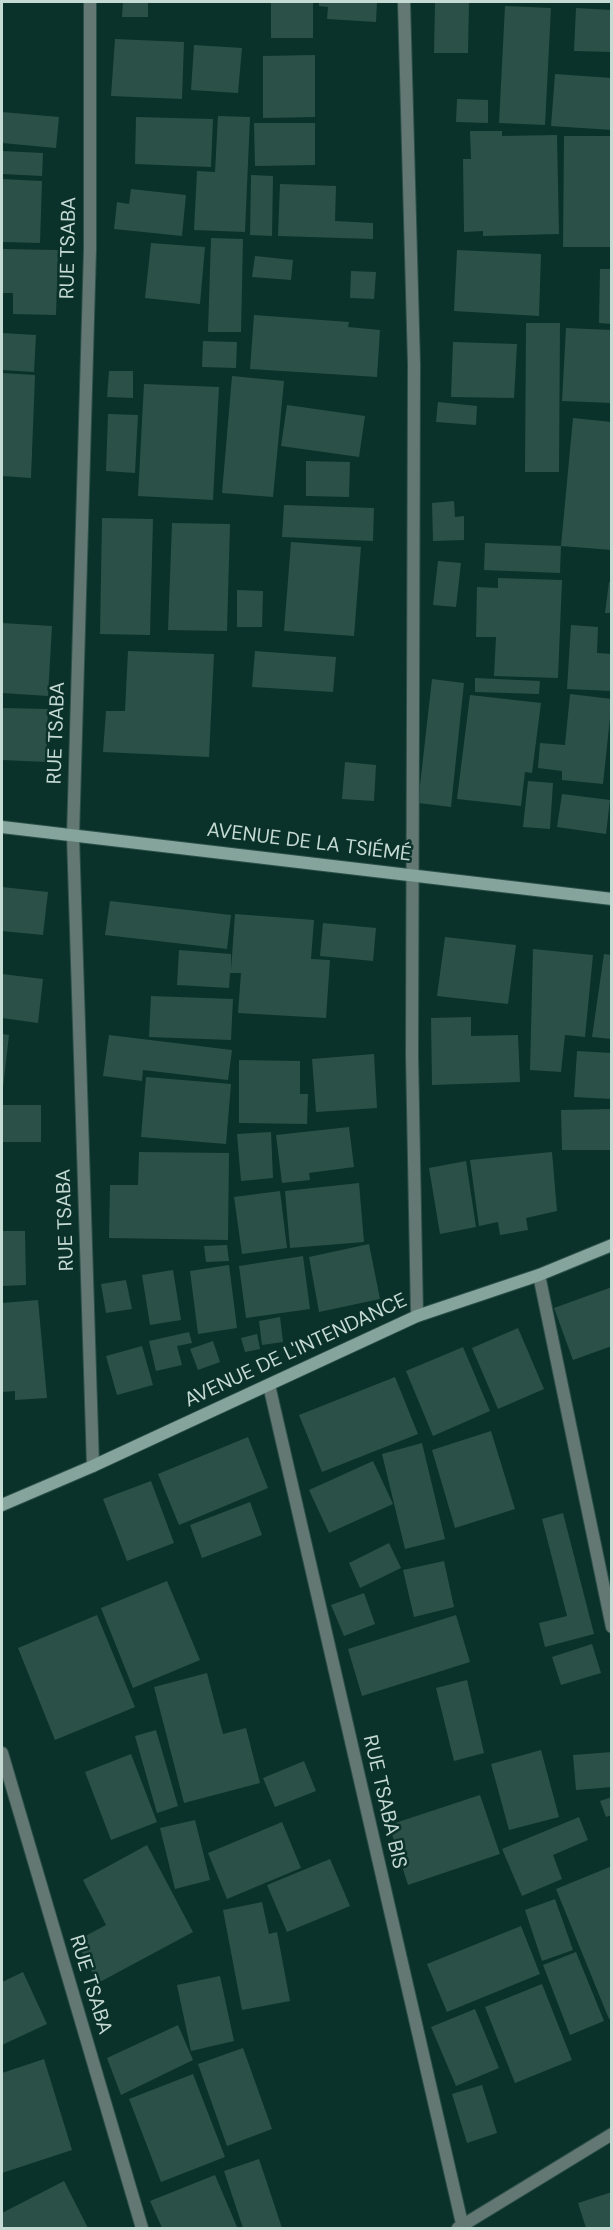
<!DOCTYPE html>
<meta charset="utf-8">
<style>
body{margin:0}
#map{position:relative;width:613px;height:2230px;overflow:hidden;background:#0a322a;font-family:"DM Sans",sans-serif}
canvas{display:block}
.frame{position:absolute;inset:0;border:3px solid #c6dad4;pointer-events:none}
</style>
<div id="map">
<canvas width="613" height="2230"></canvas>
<div class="frame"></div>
</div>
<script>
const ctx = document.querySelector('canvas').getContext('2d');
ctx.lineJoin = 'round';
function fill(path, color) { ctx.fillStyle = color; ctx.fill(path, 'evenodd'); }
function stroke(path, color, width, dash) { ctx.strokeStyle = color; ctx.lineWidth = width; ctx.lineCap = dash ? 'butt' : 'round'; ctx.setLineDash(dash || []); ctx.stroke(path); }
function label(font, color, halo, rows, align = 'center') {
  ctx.font = font + ' "DM Sans",sans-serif'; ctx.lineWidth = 5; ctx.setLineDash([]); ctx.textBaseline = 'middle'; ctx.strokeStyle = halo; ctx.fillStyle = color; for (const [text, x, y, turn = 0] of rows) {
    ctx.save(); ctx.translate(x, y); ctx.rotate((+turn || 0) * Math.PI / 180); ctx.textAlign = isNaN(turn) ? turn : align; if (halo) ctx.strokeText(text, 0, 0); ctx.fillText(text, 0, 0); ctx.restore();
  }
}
const building = new Path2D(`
 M 123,2 L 148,2 L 148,17 L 122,17 Z
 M 271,2 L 313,2 L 313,38 L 271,38 Z
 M 319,2 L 377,2 L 376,22 L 327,19 L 328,7 L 319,6 Z
 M 435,2 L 469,2 L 468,53 L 434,53 Z
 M 505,6 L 551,8 L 545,125 L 499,123 Z
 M 576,8 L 612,10 L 612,52 L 574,51 Z
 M 115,39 L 184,42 L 182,99 L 111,96 Z
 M 194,45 L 242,48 L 238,93 L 191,90 Z
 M 315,55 L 315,117 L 263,118 L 263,56 Z
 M 555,74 L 612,78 L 612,130 L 551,126 Z
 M 457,99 L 488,100 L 488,123 L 456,122 Z
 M 2,112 L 59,117 L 56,148 L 2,143 Z
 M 218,116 L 250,117 L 245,232 L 194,230 L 197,171 L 215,172 Z
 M 136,117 L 213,119 L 211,167 L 135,164 Z
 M 254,123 L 315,123 L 315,165 L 255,166 Z
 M 470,131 L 502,131 L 502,136 L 557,135 L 559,234 L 483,236 L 483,231 L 464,232 L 463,159 L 471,159 Z
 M 564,136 L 612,136 L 612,247 L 563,247 Z
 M 2,151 L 43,153 L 42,176 L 2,174 Z
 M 251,175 L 273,176 L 272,236 L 250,235 Z
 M 2,179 L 42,181 L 40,243 L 2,242 Z
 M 280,184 L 336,186 L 335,221 L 373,223 L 373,239 L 278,236 Z
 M 131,189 L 186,195 L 182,236 L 114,229 L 117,202 L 129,204 Z
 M 211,238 L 243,239 L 241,332 L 208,332 Z
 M 151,243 L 205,247 L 200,304 L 145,298 Z
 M 2,249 L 58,250 L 56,315 L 13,314 L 13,293 L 2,293 Z
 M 457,250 L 541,254 L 539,316 L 454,311 Z
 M 255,256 L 293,260 L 291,280 L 252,277 Z
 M 600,269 L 612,269 L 612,324 L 599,323 Z
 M 351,271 L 376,272 L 374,299 L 350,298 Z
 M 254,315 L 349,322 L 348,327 L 380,330 L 377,377 L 250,369 Z
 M 526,323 L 560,323 L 559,472 L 525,472 Z
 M 566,328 L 612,330 L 612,403 L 562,401 Z
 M 2,333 L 36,335 L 34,372 L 2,370 Z
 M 203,341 L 237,342 L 236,368 L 202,367 Z
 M 453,342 L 517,344 L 514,398 L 451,397 Z
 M 109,371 L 133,371 L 133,398 L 107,397 Z
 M 2,373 L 35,375 L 31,478 L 2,476 Z
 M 232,376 L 284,381 L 273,497 L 222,493 Z
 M 144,384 L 219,387 L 213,500 L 138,496 Z
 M 438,402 L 477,406 L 476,425 L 436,422 Z
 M 287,405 L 365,416 L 359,457 L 281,446 Z
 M 108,414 L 138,415 L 135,473 L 106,471 Z
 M 573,418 L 612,422 L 612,550 L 561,546 Z
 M 306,461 L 350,462 L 349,497 L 306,496 Z
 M 454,501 L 455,517 L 464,516 L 464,540 L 433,541 L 432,503 Z
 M 284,505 L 374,508 L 373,541 L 282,537 Z
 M 102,518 L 153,519 L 150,635 L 100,634 Z
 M 172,523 L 230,524 L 227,631 L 168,630 Z
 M 291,542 L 361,547 L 354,636 L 284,631 Z
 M 485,543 L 561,546 L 560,573 L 484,570 Z
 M 438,561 L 461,563 L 456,607 L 433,605 Z
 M 498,578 L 562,580 L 558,678 L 494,676 L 496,637 L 476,637 L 477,587 L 498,588 Z
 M 609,582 L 612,583 L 612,613 L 605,613 Z
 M 237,590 L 263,591 L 262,627 L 237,627 Z
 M 2,623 L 52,626 L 48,696 L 2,693 Z
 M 571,625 L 598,627 L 597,653 L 612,654 L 612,691 L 567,689 Z
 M 128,651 L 214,654 L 209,757 L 103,752 L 106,711 L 125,711 Z
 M 255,651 L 336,657 L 333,692 L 252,687 Z
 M 475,678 L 540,681 L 539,694 L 475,692 Z
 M 432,679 L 464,683 L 451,807 L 418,803 Z
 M 570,694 L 612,699 L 603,784 L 562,780 L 562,771 L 538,768 L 540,743 L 565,745 Z
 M 470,695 L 541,703 L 532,773 L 525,772 L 521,806 L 457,799 Z
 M 2,708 L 48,709 L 46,762 L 2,760 Z
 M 345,762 L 376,765 L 374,801 L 342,799 Z
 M 528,781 L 553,783 L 550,829 L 523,827 Z
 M 562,794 L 610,800 L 606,834 L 557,827 Z
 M 2,887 L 48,892 L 43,935 L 2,931 Z
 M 110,901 L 231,915 L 227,949 L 105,935 Z
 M 235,914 L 314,920 L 311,959 L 330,960 L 326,1018 L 238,1013 L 241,973 L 230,973 L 229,988 L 177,985 L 179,950 L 231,954 L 231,970 Z
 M 323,923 L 376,928 L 373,961 L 320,956 Z
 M 445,937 L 516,945 L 508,1004 L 437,996 Z
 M 533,949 L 593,955 L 585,1037 L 565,1035 L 561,1072 L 530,1070 Z
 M 604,954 L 612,955 L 612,1039 L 592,1037 Z
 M 2,974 L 43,979 L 38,1023 L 2,1018 Z
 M 151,996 L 233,999 L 231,1040 L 149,1037 Z
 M 471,1017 L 471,1036 L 518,1035 L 520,1082 L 432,1085 L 431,1018 Z
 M 2,1034 L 9,1035 L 3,1088 L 2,1088 Z
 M 109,1035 L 232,1050 L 228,1080 L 143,1070 L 142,1081 L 103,1076 Z
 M 577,1051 L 612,1053 L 612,1099 L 574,1097 Z
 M 374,1054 L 377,1108 L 316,1112 L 312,1059 Z
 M 239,1060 L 300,1061 L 300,1094 L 308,1094 L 307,1124 L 239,1123 Z
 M 146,1077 L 231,1084 L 226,1144 L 141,1137 Z
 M 2,1105 L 41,1105 L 41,1142 L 2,1142 Z
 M 612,1109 L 612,1150 L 562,1150 L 561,1110 Z
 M 349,1127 L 354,1167 L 309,1173 L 310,1180 L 282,1183 L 276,1135 Z
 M 271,1132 L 273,1178 L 241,1181 L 237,1134 Z
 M 139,1152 L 229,1153 L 228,1240 L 109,1238 L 110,1185 L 138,1185 Z
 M 552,1152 L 557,1211 L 526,1218 L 528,1230 L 500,1235 L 498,1222 L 479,1226 L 470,1160 Z
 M 466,1161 L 476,1227 L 440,1234 L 429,1168 Z
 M 359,1183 L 364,1242 L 290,1248 L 285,1191 Z
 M 280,1191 L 287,1248 L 242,1254 L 234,1197 Z
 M 2,1231 L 25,1231 L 26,1285 L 2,1286 Z
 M 369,1244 L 380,1299 L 319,1312 L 309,1257 Z
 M 227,1245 L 229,1261 L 206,1262 L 204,1246 Z
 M 303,1256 L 310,1309 L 246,1318 L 239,1266 Z
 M 229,1265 L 237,1328 L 198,1334 L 190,1271 Z
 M 173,1270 L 181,1320 L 150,1325 L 142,1275 Z
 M 126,1280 L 132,1309 L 106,1313 L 101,1284 Z
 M 612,1287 L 612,1346 L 573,1360 L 554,1308 Z
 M 38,1300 L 47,1398 L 15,1400 L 15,1391 L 2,1392 L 2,1303 Z
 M 280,1317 L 283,1342 L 262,1345 L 259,1321 Z
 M 518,1328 L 544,1389 L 498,1409 L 472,1348 Z
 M 189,1332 L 192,1343 L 177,1346 L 182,1365 L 156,1371 L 149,1341 Z
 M 257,1334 L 260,1349 L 245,1352 L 241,1338 Z
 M 213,1341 L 220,1362 L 198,1370 L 190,1349 Z
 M 142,1346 L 153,1385 L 117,1395 L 106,1356 Z
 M 463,1347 L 490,1411 L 433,1436 L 406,1371 Z
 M 395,1377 L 418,1434 L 322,1472 L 299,1415 Z
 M 491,1431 L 515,1509 L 455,1528 L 432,1450 Z
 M 248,1437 L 268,1488 L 179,1525 L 158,1474 Z
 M 422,1443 L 445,1539 L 405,1549 L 382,1454 Z
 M 373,1461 L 393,1504 L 329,1533 L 309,1490 Z
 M 151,1481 L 174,1543 L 127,1561 L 103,1499 Z
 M 250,1502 L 262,1535 L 202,1558 L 190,1525 Z
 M 563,1513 L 594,1634 L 545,1647 L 539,1623 L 567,1616 L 542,1519 Z
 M 389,1543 L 401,1568 L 360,1588 L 349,1563 Z
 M 444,1561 L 454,1607 L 414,1617 L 403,1570 Z
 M 167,1581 L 200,1660 L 133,1688 L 101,1608 Z
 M 364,1593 L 375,1624 L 344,1636 L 331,1605 Z
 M 97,1615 L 135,1707 L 55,1740 L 18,1648 Z
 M 456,1615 L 470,1662 L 362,1696 L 348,1649 Z
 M 592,1644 L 601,1673 L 561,1685 L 552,1657 Z
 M 207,1673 L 223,1734 L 246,1728 L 260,1783 L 184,1803 L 154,1687 Z
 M 467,1680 L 484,1753 L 454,1761 L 436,1688 Z
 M 156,1730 L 178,1806 L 157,1813 L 135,1736 Z
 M 541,1750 L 559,1817 L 509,1830 L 491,1764 Z
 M 612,1752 L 612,1787 L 576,1790 L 573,1755 Z
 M 131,1754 L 157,1822 L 111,1840 L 85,1772 Z
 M 304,1761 L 316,1791 L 275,1807 L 263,1778 Z
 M 480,1795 L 500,1854 L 408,1885 L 389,1825 Z
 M 612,1797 L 612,1815 L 606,1817 L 600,1801 Z
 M 579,1817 L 588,1840 L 553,1855 L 562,1879 L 522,1896 L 502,1849 Z
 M 195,1820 L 210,1880 L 175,1889 L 160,1828 Z
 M 282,1822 L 301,1868 L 227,1899 L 208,1853 Z
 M 147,1845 L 193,1932 L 98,1983 L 76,1941 L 106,1925 L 83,1880 Z
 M 330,1859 L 350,1906 L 287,1932 L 267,1885 Z
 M 612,1866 L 612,2018 L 609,2019 L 556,1889 Z
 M 555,1899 L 573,1950 L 542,1961 L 525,1910 Z
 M 262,1902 L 269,1934 L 277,1932 L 290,2001 L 242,2010 L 223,1910 Z
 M 521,1926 L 540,1974 L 447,2012 L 427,1964 Z
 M 576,1952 L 604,2021 L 570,2035 L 543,1965 Z
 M 23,1972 L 47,2024 L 2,2045 L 2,1982 Z
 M 220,1976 L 234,2041 L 191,2051 L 177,1985 Z
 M 542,1984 L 572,2060 L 515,2083 L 485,2007 Z
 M 475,2009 L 499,2068 L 456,2086 L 431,2027 Z
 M 178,2025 L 193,2060 L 121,2095 L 107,2058 Z
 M 243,2048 L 272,2129 L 227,2146 L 198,2064 Z
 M 44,2059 L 72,2150 L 2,2173 L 2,2073 Z
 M 193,2074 L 225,2157 L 161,2182 L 129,2099 Z
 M 482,2085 L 497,2133 L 467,2143 L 452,2094 Z
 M 259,2159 L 282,2228 L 243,2228 L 224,2171 Z
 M 215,2175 L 237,2227 L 162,2228 L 150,2201 Z
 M 64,2181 L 88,2228 L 2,2228 L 2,2213 Z
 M 612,2192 L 612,2228 L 586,2228 L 578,2203 Z`);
const street = new Path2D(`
 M 90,2 L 90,249 L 73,836 L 93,1466
 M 404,2 L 414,364 L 412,1055 L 417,1316
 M 539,1275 L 612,1627
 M 269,1385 L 463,2228
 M 2,1753 L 142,2228
 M 458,2228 L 612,2134`);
const secondary = new Path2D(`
 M 2,827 L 612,899
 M 2,1505 L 93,1466 L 417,1316 L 539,1275 L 612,1245`);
const streetNames = [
 ["RUE TSABA",69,248,-89],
 ["RUE TSABA",57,733,-88],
 ["AVENUE DE LA TSIÉMÉ",309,843,7],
 ["RUE TSABA",66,1220,-92],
 ["AVENUE DE L'INTENDANCE",296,1351,-25],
 ["RUE TSABA BIS",384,1802,77],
 ["RUE TSABA",90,1985,73]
];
fill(building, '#2b5048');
stroke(street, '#2c5049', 14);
stroke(secondary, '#2c5049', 14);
stroke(street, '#647873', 12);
stroke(secondary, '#84a49c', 12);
label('20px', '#c6dad4', '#0a322a', streetNames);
</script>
